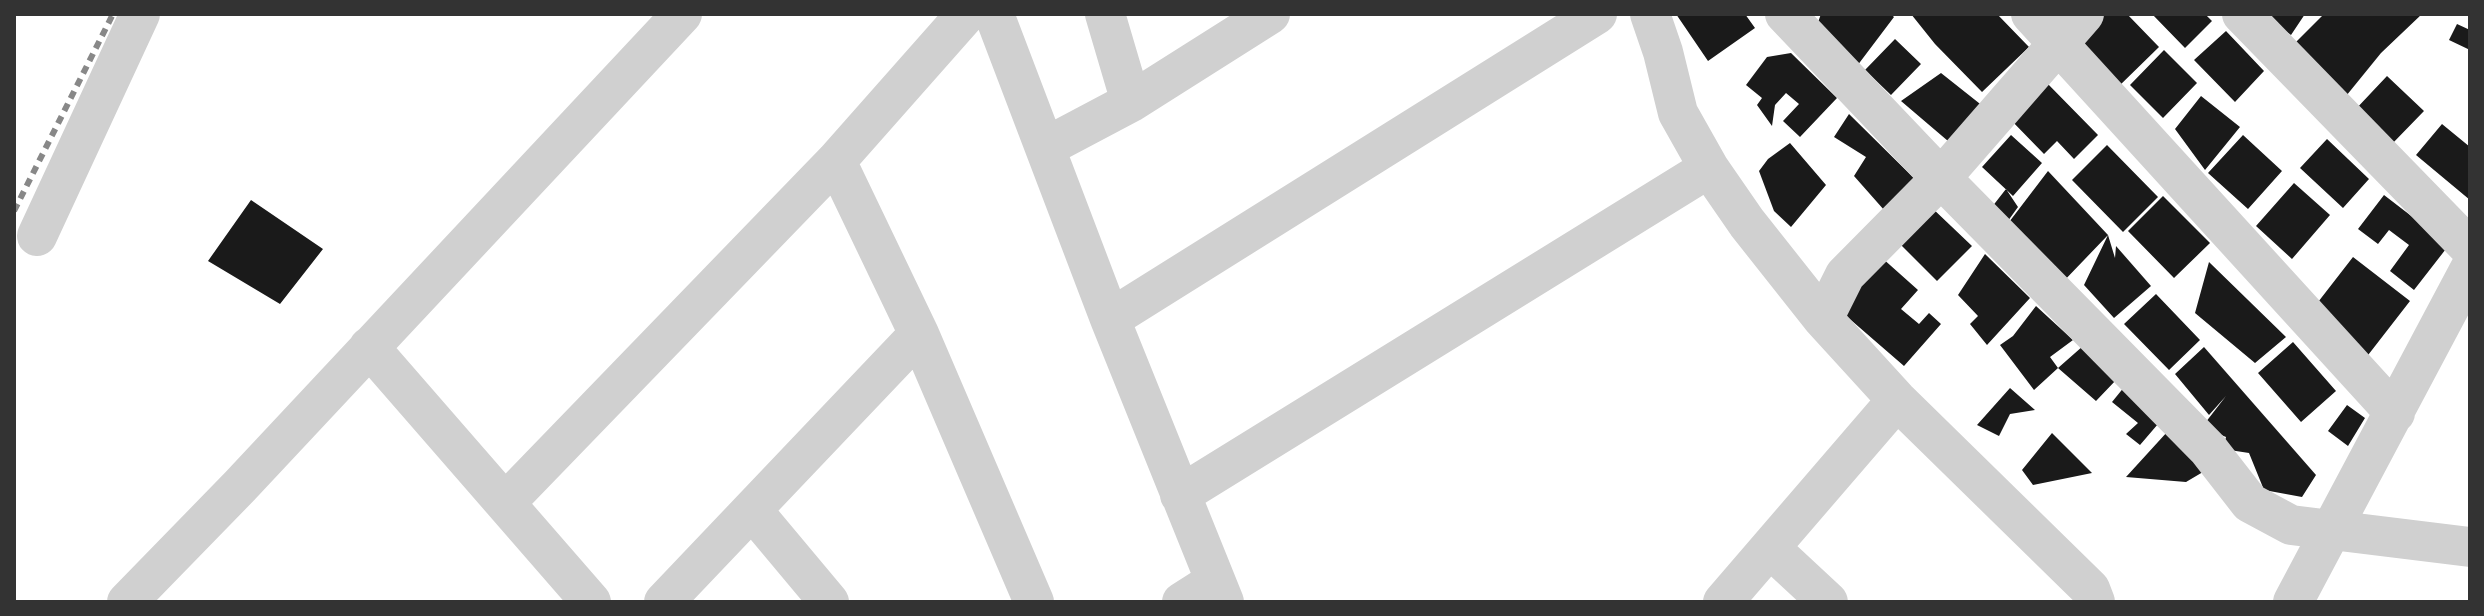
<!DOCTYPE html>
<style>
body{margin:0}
#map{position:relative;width:2484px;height:616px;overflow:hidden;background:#fff;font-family:"Source Sans 3",sans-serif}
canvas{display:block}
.frame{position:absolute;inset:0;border:16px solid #333;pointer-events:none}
</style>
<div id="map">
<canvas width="2484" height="616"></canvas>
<div class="frame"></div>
</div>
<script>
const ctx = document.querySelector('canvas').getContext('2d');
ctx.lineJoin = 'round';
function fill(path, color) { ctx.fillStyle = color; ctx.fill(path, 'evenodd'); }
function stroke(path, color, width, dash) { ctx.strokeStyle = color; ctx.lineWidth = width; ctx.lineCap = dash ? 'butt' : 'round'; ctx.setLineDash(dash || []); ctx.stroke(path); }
const building = new Path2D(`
 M 1676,14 L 1745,14 L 1755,28 L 1708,61 Z
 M 1821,14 L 1891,14 L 1894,17 L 1854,70 L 1817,25 Z
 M 1911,14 L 1997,14 L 2029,47 L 1982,92 L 1935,44 Z
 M 2099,14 L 2127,14 L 2159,47 L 2116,89 L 2070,42 Z
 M 2152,14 L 2205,14 L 2212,21 L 2185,48 Z
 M 2261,14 L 2305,14 L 2291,35 Z
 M 2324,14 L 2422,14 L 2381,53 L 2342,101 L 2295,43 Z
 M 2457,24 L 2470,30 L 2470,50 L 2449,40 Z
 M 2226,31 L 2264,71 L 2235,102 L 2194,60 Z
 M 1895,39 L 1921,64 L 1891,95 L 1865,70 Z
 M 2164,50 L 2197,83 L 2163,118 L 2130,85 Z
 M 1791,53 L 1837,98 L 1800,137 L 1783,121 L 1799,104 L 1786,93 L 1775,105 L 1772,126 L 1757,105 L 1762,98 L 1746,85 L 1767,57 Z
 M 1941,73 L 1989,111 L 1955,147 L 1901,101 Z
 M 2387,76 L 2424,111 L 2391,145 L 2354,111 Z
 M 2045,81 L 2098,135 L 2074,159 L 2057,141 L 2044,154 L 2008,117 Z
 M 2201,96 L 2240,127 L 2205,170 L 2175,129 Z
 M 1849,114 L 1927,191 L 1892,219 L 1854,176 L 1866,157 L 1834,137 Z
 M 2442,124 L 2470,147 L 2470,200 L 2416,155 Z
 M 2011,135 L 2042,163 L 2013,196 L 1982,167 Z
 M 2243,135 L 2282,171 L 2248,209 L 2208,173 Z
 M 2327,139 L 2369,179 L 2343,208 L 2300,168 Z
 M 1790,143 L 1826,185 L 1791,227 L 1774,211 L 1759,171 L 1768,159 Z
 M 2107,145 L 2158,197 L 2123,232 L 2072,180 Z
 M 2048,171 L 2108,235 L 2060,285 L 2003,230 Z
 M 2294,183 L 2330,215 L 2292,259 L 2256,226 Z
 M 2006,189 L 2018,207 L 2005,225 L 1988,212 Z
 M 2384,195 L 2449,245 L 2414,290 L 2390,271 L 2409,245 L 2389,230 L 2378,244 L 2358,229 Z
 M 2163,196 L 2210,243 L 2174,278 L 2128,231 Z
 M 251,200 L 323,249 L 280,304 L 208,261 Z
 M 1930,206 L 1972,246 L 1937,281 L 1896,240 Z
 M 2108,235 L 2115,258 L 2116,246 L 2151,286 L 2114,318 L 2084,285 Z
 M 1985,254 L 2030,298 L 1987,345 L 1970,324 L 1978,316 L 1958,295 Z
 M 1881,257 L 1918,290 L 1901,309 L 1919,324 L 1929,313 L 1941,324 L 1904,366 L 1837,308 Z
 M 2353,257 L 2410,301 L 2365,359 L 2308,315 Z
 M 2209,262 L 2286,337 L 2255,363 L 2195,313 Z
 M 2156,294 L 2200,340 L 2169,370 L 2124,324 Z
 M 2036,306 L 2073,340 L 2050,357 L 2058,368 L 2034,390 L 2000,345 L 2013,336 Z
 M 2293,342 L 2336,391 L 2301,422 L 2258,373 Z
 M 2083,346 L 2117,379 L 2096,401 L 2058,368 Z
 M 2204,347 L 2316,475 L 2302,497 L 2264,490 L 2249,453 L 2223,449 L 2226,437 L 2202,427 L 2226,396 L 2209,415 L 2175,374 Z
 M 2125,386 L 2164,417 L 2140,445 L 2126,434 L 2138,423 L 2112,402 Z
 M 2010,388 L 2035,410 L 2010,414 L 1999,436 L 1977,425 Z
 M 2347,405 L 2365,418 L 2348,446 L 2328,431 Z
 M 2168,431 L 2208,469 L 2186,482 L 2126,477 Z
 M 2052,433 L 2092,473 L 2033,485 L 2022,470 Z`);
const minor = new Path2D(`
 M 994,14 L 1110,319 L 1224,602
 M 1105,14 L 1131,102
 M 1650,14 L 1663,52 L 1678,113 L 1709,168 L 1747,223 L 1823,319 L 1897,400 L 2090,589 L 2095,602
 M 1785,14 L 1941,178 L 2208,449 L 2250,503 L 2291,525 L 2470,547
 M 2031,14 L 2395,413
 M 2242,14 L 2470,248
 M 1046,147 L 1131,102 L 1270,14
 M 836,161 L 919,334 L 1034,602
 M 37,236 L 140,14
 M 1110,319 L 1597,14
 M 1823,319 L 1845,275 L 1941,178 L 2084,14
 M 369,347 L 591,602
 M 1180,495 L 1709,168
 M 506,502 L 836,161 L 966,14
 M 752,510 L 829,602
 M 1771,549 L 1828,602
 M 127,602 L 240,486 L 682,14
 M 664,602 L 919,334
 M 1182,602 L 1215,581
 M 1723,602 L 1897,400
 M 2293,602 L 2470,269`);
const rail = new Path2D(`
 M 14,211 L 113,14`);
fill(building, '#1a1a1a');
stroke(minor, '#d0d0d0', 40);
stroke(rail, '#888', 6, [8, 6]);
</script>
